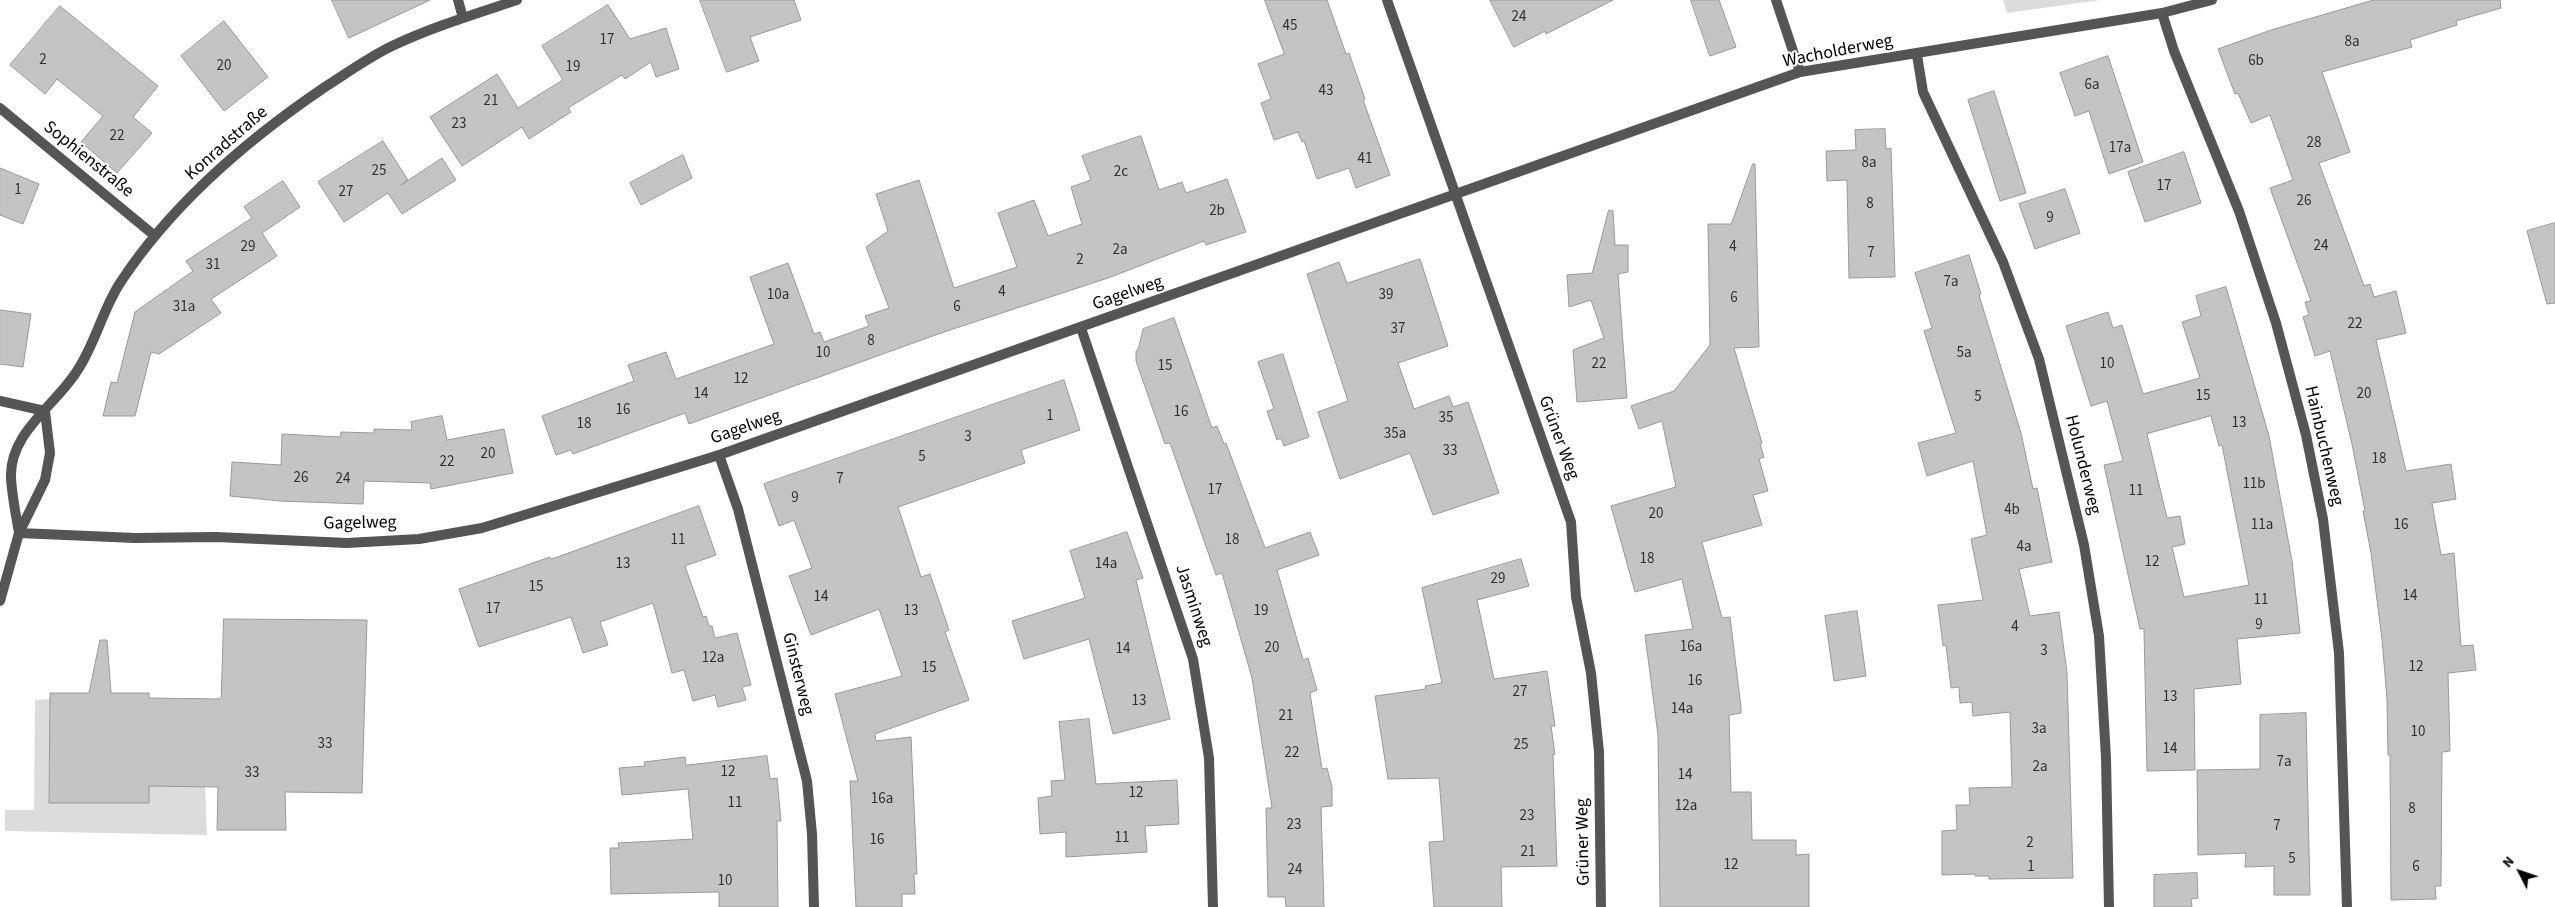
<!DOCTYPE html>
<meta charset="utf-8">
<style>
body{margin:0}
#map{position:relative;width:2555px;height:907px;overflow:hidden;background:#fff;font-family:"Source Sans 3",sans-serif}
canvas{display:block}
.north{position:absolute;left:2495px;top:847px;width:50px;height:50px;-webkit-text-stroke:4px #fff;paint-order:stroke;rotate:311deg;font-size:14px;font-weight:700;line-height:20px;text-align:center;color:#000}
.north::after{content:'';display:block;margin:auto;width:18px;height:22px;background:#000;clip-path:polygon(50% 0,100% 100%,50% 72%,0 100%)}
</style>
<div id="map">
<canvas width="2555" height="907"></canvas>
<div class="north">N</div>
</div>
<script>
const ctx = document.querySelector('canvas').getContext('2d');
ctx.lineJoin = 'round';
function fill(path, color) { ctx.fillStyle = color; ctx.fill(path, 'evenodd'); }
function stroke(path, color, width, dash) { ctx.strokeStyle = color; ctx.lineWidth = width; ctx.lineCap = dash ? 'butt' : 'round'; ctx.setLineDash(dash || []); ctx.stroke(path); }
function label(font, color, halo, rows, align = 'center') {
  ctx.font = font + ' "Source Sans 3",sans-serif'; ctx.lineWidth = 4; ctx.setLineDash([]); ctx.textBaseline = 'middle'; ctx.strokeStyle = halo; ctx.fillStyle = color; for (const [text, x, y, turn = 0] of rows) {
    ctx.save(); ctx.translate(x, y); ctx.rotate((+turn || 0) * Math.PI / 180); ctx.textAlign = isNaN(turn) ? turn : align; if (halo) ctx.strokeText(text, 0, 0); ctx.fillText(text, 0, 0); ctx.restore();
  }
}
const green = new Path2D(`
 M 2003,0 L 2100,0 L 2007,13 Z
 M 50,699 L 49,803 L 148,803 L 149,786 L 205,786 L 207,835 L 5,831 L 5,810 L 34,810 L 35,700 Z`);
const building = new Path2D(`
 M 332,0 L 430,0 L 349,38 Z
 M 700,0 L 794,0 L 801,20 L 750,37 L 759,61 L 727,72 Z
 M 1265,0 L 1327,0 L 1346,54 L 1349,53 L 1365,99 L 1363,100 L 1390,175 L 1356,188 L 1349,168 L 1317,179 L 1304,141 L 1302,142 L 1298,132 L 1274,140 L 1261,103 L 1271,99 L 1258,64 L 1284,54 Z
 M 1490,0 L 1613,0 L 1546,34 L 1545,31 L 1514,47 Z
 M 1691,0 L 1719,0 L 1736,47 L 1710,56 Z
 M 2374,0 L 2500,0 L 2501,8 L 2456,21 L 2457,25 L 2410,40 L 2412,47 L 2322,72 L 2350,152 L 2319,163 L 2364,286 L 2370,284 L 2374,297 L 2396,291 L 2406,333 L 2376,340 L 2406,471 L 2451,464 L 2456,499 L 2432,503 L 2441,555 L 2454,553 L 2461,646 L 2473,645 L 2476,670 L 2448,673 L 2450,751 L 2442,752 L 2441,886 L 2435,886 L 2436,899 L 2391,900 L 2390,755 L 2388,755 L 2387,699 L 2382,639 L 2371,553 L 2363,511 L 2365,511 L 2352,444 L 2330,351 L 2315,356 L 2303,317 L 2309,315 L 2305,302 L 2311,301 L 2270,188 L 2293,180 L 2270,115 L 2251,123 L 2238,93 L 2235,94 L 2218,49 L 2271,30 Z
 M 608,5 L 630,39 L 666,28 L 679,69 L 656,77 L 651,62 L 625,79 L 622,75 L 568,108 L 571,112 L 529,139 L 522,127 L 462,166 L 430,117 L 497,74 L 518,108 L 540,94 L 563,80 L 542,46 Z
 M 60,6 L 158,86 L 133,117 L 152,133 L 117,173 L 81,142 L 103,116 L 57,79 L 45,94 L 10,65 Z
 M 224,21 L 268,77 L 224,111 L 181,56 Z
 M 2108,56 L 2143,162 L 2109,174 L 2089,111 L 2075,116 L 2060,73 Z
 M 1994,91 L 2026,193 L 2000,201 L 1968,100 Z
 M 1885,129 L 1886,149 L 1891,148 L 1895,277 L 1849,278 L 1847,180 L 1827,181 L 1826,151 L 1856,150 L 1855,130 Z
 M 1141,136 L 1159,190 L 1182,182 L 1186,193 L 1227,179 L 1246,232 L 1206,245 L 1204,241 L 1108,278 L 941,333 L 689,424 L 685,413 L 573,454 L 571,450 L 556,455 L 542,416 L 634,381 L 628,365 L 666,352 L 676,379 L 774,344 L 750,277 L 788,263 L 814,334 L 820,332 L 824,342 L 869,326 L 865,316 L 889,308 L 866,247 L 888,231 L 876,194 L 919,180 L 954,288 L 1017,267 L 998,213 L 1034,200 L 1048,236 L 1082,224 L 1071,187 L 1091,180 L 1082,156 Z
 M 383,141 L 408,180 L 401,185 L 442,158 L 456,180 L 402,214 L 388,193 L 344,222 L 318,182 Z
 M 2184,152 L 2201,203 L 2145,222 L 2128,172 Z
 M 683,155 L 692,178 L 641,205 L 630,183 Z
 M 1753,164 L 1755,164 L 1759,347 L 1734,348 L 1762,443 L 1760,444 L 1764,457 L 1759,459 L 1768,491 L 1753,495 L 1762,525 L 1702,542 L 1722,618 L 1730,617 L 1741,707 L 1741,713 L 1729,715 L 1731,792 L 1751,792 L 1752,840 L 1796,840 L 1796,855 L 1809,854 L 1809,907 L 1660,907 L 1658,735 L 1645,635 L 1693,629 L 1682,579 L 1635,592 L 1611,506 L 1676,487 L 1662,421 L 1639,429 L 1631,406 L 1674,391 L 1710,345 L 1708,224 L 1731,224 Z
 M 0,168 L 39,184 L 23,224 L 0,215 Z
 M 283,181 L 300,207 L 262,233 L 277,256 L 211,299 L 221,313 L 159,354 L 151,352 L 135,416 L 103,416 L 111,382 L 117,383 L 135,312 L 193,271 L 186,261 L 252,218 L 244,207 Z
 M 2065,189 L 2080,233 L 2035,249 L 2019,204 Z
 M 1609,210 L 1613,211 L 1615,245 L 1628,245 L 1628,272 L 1618,274 L 1627,398 L 1577,402 L 1573,350 L 1604,338 L 1591,300 L 1569,307 L 1567,275 L 1592,273 Z
 M 2555,223 L 2555,303 L 2547,304 L 2527,231 Z
 M 1969,255 L 1981,294 L 1979,295 L 2021,433 L 2033,489 L 2037,488 L 2052,562 L 2019,569 L 2030,616 L 2059,612 L 2067,673 L 2073,878 L 1989,879 L 1989,876 L 1975,876 L 1975,874 L 1942,875 L 1942,831 L 1957,830 L 1956,805 L 1970,805 L 1969,788 L 2012,787 L 2010,712 L 1973,716 L 1972,702 L 1960,703 L 1959,687 L 1951,688 L 1946,645 L 1943,646 L 1938,605 L 1983,600 L 1971,539 L 1987,535 L 1973,461 L 1927,476 L 1918,443 L 1956,433 L 1924,331 L 1932,328 L 1915,273 Z
 M 1420,259 L 1448,346 L 1398,363 L 1414,409 L 1449,396 L 1453,407 L 1468,402 L 1499,493 L 1433,515 L 1410,453 L 1340,479 L 1318,412 L 1348,401 L 1307,274 L 1339,262 L 1347,283 Z
 M 2226,287 L 2269,436 L 2292,561 L 2300,633 L 2237,639 L 2241,684 L 2194,689 L 2195,770 L 2147,771 L 2144,629 L 2140,629 L 2104,465 L 2123,461 L 2107,401 L 2091,406 L 2066,326 L 2108,312 L 2113,328 L 2122,325 L 2143,394 L 2200,378 L 2182,322 L 2201,316 L 2196,296 ZM 2211,416 L 2219,446 L 2222,445 L 2249,585 L 2184,597 L 2172,547 L 2185,544 L 2180,516 L 2167,518 L 2147,434 Z
 M 0,310 L 31,314 L 23,367 L 0,364 Z
 M 1174,318 L 1212,428 L 1217,426 L 1224,444 L 1226,443 L 1265,548 L 1310,532 L 1319,555 L 1277,570 L 1303,660 L 1308,658 L 1317,690 L 1310,693 L 1322,769 L 1327,768 L 1332,787 L 1332,806 L 1321,807 L 1324,907 L 1286,907 L 1285,897 L 1268,897 L 1266,808 L 1272,808 L 1252,678 L 1222,573 L 1216,575 L 1170,443 L 1165,444 L 1136,361 L 1136,351 L 1138,350 L 1143,329 Z
 M 1283,354 L 1309,437 L 1284,446 L 1281,438 L 1277,440 L 1267,411 L 1274,409 L 1258,362 Z
 M 1064,380 L 1080,430 L 1021,450 L 1025,463 L 898,507 L 921,577 L 930,574 L 949,630 L 945,632 L 969,700 L 875,734 L 876,741 L 911,737 L 917,874 L 914,874 L 915,894 L 902,894 L 902,907 L 856,907 L 850,781 L 858,781 L 835,694 L 902,676 L 879,609 L 811,635 L 789,576 L 812,568 L 794,520 L 779,526 L 764,484 Z
 M 442,416 L 447,440 L 504,429 L 513,473 L 431,489 L 430,483 L 364,481 L 363,504 L 280,501 L 230,496 L 232,462 L 281,465 L 282,434 L 340,437 L 341,432 L 374,433 L 374,429 L 412,430 L 411,422 Z
 M 699,506 L 716,555 L 685,566 L 703,617 L 706,616 L 709,626 L 712,626 L 715,638 L 737,633 L 751,685 L 742,687 L 746,700 L 718,707 L 715,695 L 693,701 L 684,670 L 672,673 L 653,603 L 600,622 L 608,645 L 583,653 L 571,617 L 479,647 L 459,589 L 550,557 L 551,559 Z
 M 1127,532 L 1143,578 L 1136,580 L 1170,719 L 1113,734 L 1089,639 L 1024,659 L 1012,621 L 1085,598 L 1070,551 Z
 M 1521,559 L 1529,586 L 1477,600 L 1494,679 L 1547,671 L 1555,726 L 1551,726 L 1555,754 L 1553,754 L 1557,866 L 1501,867 L 1502,907 L 1434,907 L 1429,842 L 1444,841 L 1439,778 L 1388,779 L 1375,696 L 1426,689 L 1425,686 L 1442,683 L 1422,588 Z
 M 1857,611 L 1866,676 L 1834,681 L 1825,616 Z
 M 224,619 L 367,620 L 362,793 L 285,792 L 286,830 L 217,830 L 218,787 L 149,786 L 149,803 L 49,803 L 50,693 L 89,693 L 100,640 L 107,640 L 111,693 L 149,693 L 149,698 L 219,699 L 221,697 Z
 M 2306,713 L 2310,895 L 2274,895 L 2274,866 L 2245,867 L 2246,853 L 2198,855 L 2197,770 L 2260,769 L 2260,715 Z
 M 1089,719 L 1096,784 L 1177,780 L 1179,824 L 1145,826 L 1147,852 L 1066,857 L 1066,832 L 1040,834 L 1038,798 L 1052,796 L 1051,781 L 1065,780 L 1059,722 Z
 M 767,756 L 770,779 L 777,778 L 781,821 L 777,821 L 778,907 L 719,907 L 719,892 L 611,894 L 610,848 L 619,848 L 618,843 L 693,839 L 688,789 L 622,795 L 619,768 L 645,766 L 644,762 L 685,757 L 686,765 Z
 M 2197,873 L 2198,898 L 2191,899 L 2192,907 L 2154,907 L 2154,875 Z`);
const street = new Path2D(`
 M 458,0 L 463,18
 M 1387,0 L 1571,522 L 1576,597 L 1591,673 L 1599,752 L 1601,907
 M 1776,0 L 1800,72
 M 2162,13 L 2174,51 L 2239,211 L 2276,323 L 2306,435 L 2323,519 L 2339,653 L 2347,907
 M 1917,55 L 1923,92 L 2003,262 L 2039,359 L 2084,545 L 2099,636 L 2106,758 L 2109,907
 M 0,108 L 155,236
 M 1081,328 L 1193,659 L 1209,758 L 1213,907
 M 0,401 L 45,411
 M 719,455 L 738,509 L 807,781 L 812,834 L 814,907
 M 19,533 L 135,538 L 216,537 L 347,543 L 419,539 L 482,528 L 719,455 L 1800,72 L 2162,13 L 2212,0
 M 19,533 C 16,515 12,496 11,478 C 9,433 55,406 77,371 C 96,343 103,307 122,280 C 174,202 248,139 325,87 C 347,73 369,57 392,46 C 432,27 475,14 517,0
 M 0,601 L 19,533 L 45,480 L 50,453 L 45,411`);
const numberNames = [
 ["24",1519,18],
 ["45",1290,27],
 ["17",607,41],
 ["8a",2352,43],
 ["2",43,61],
 ["6b",2256,62],
 ["20",224,67],
 ["19",573,68],
 ["6a",2092,86],
 ["43",1326,92],
 ["21",491,102],
 ["23",459,125],
 ["22",117,137],
 ["28",2314,144],
 ["17a",2120,149],
 ["41",1365,160],
 ["8a",1869,164],
 ["25",379,172],
 ["2c",1121,173],
 ["17",2164,187],
 ["1",18,191],
 ["27",346,193],
 ["26",2304,202],
 ["8",1870,205],
 ["2b",1217,212],
 ["9",2050,219],
 ["24",2321,247],
 ["29",248,248],
 ["4",1733,248],
 ["2a",1120,251],
 ["7",1871,254],
 ["2",1080,261],
 ["31",213,266],
 ["7a",1951,283],
 ["4",1002,293],
 ["10a",778,296],
 ["39",1386,296],
 ["6",1734,299],
 ["31a",184,308],
 ["6",957,308],
 ["22",2355,325],
 ["37",1398,330],
 ["8",871,342],
 ["10",823,354],
 ["5a",1964,354],
 ["22",1599,365],
 ["10",2107,365],
 ["15",1165,367],
 ["12",741,380],
 ["14",701,395],
 ["20",2364,395],
 ["15",2203,397],
 ["5",1978,398],
 ["16",623,411],
 ["16",1181,413],
 ["1",1050,417],
 ["35",1446,419],
 ["13",2239,424],
 ["18",584,425],
 ["35a",1395,435],
 ["3",968,438],
 ["33",1450,452],
 ["20",488,455],
 ["5",922,458],
 ["18",2379,460],
 ["22",447,463],
 ["26",301,479],
 ["24",343,480],
 ["7",840,480],
 ["11b",2254,485],
 ["17",1215,491],
 ["11",2136,492],
 ["9",795,499],
 ["4b",2012,511],
 ["20",1656,515],
 ["11a",2262,526],
 ["16",2401,526],
 ["11",678,541],
 ["18",1232,541],
 ["4a",2024,548],
 ["18",1647,560],
 ["12",2152,563],
 ["13",623,565],
 ["14a",1106,565],
 ["29",1498,580],
 ["15",536,588],
 ["14",2410,597],
 ["14",821,598],
 ["11",2261,601],
 ["17",493,610],
 ["13",911,612],
 ["19",1261,612],
 ["9",2259,626],
 ["4",2015,628],
 ["16a",1691,648],
 ["20",1272,649],
 ["14",1123,650],
 ["3",2044,652],
 ["12a",713,659],
 ["12",2416,668],
 ["15",929,669],
 ["16",1695,682],
 ["27",1520,693],
 ["13",2170,698],
 ["13",1139,702],
 ["14a",1682,710],
 ["21",1286,717],
 ["3a",2039,730],
 ["10",2418,733],
 ["33",325,745],
 ["25",1521,746],
 ["14",2170,750],
 ["22",1292,754],
 ["7a",2284,763],
 ["2a",2040,768],
 ["12",728,773],
 ["33",252,774],
 ["14",1685,776],
 ["12",1136,794],
 ["16a",882,800],
 ["11",735,804],
 ["12a",1686,807],
 ["8",2412,810],
 ["23",1527,817],
 ["23",1294,826],
 ["7",2277,827],
 ["11",1122,839],
 ["16",877,841],
 ["2",2030,844],
 ["21",1528,853],
 ["5",2292,860],
 ["12",1731,866],
 ["1",2031,868],
 ["6",2416,868],
 ["24",1295,871],
 ["10",725,882]
];
const streetNames = [
 ["Wacholderweg",1838,52,-11],
 ["Konradstraße",227,144,-41],
 ["Sophienstraße",88,160,39],
 ["Gagelweg",1128,294,-19],
 ["Gagelweg",746,428,-19],
 ["Grüner Weg",1558,438,70],
 ["Hainbuchenweg",2323,446,77],
 ["Holunderweg",2082,465,76],
 ["Gagelweg",360,524,-1],
 ["Jasminweg",1193,606,72],
 ["Ginsterweg",797,674,76],
 ["Grüner Weg",1584,842,-91]
];
fill(green, '#dcdcdc');
fill(building, '#c4c4c4');
stroke(building, '#999', 1);
stroke(street, '#555', 10);
label('15px', '#313131', null, numberNames);
label('18px', '#000', '#fff', streetNames);
</script>
